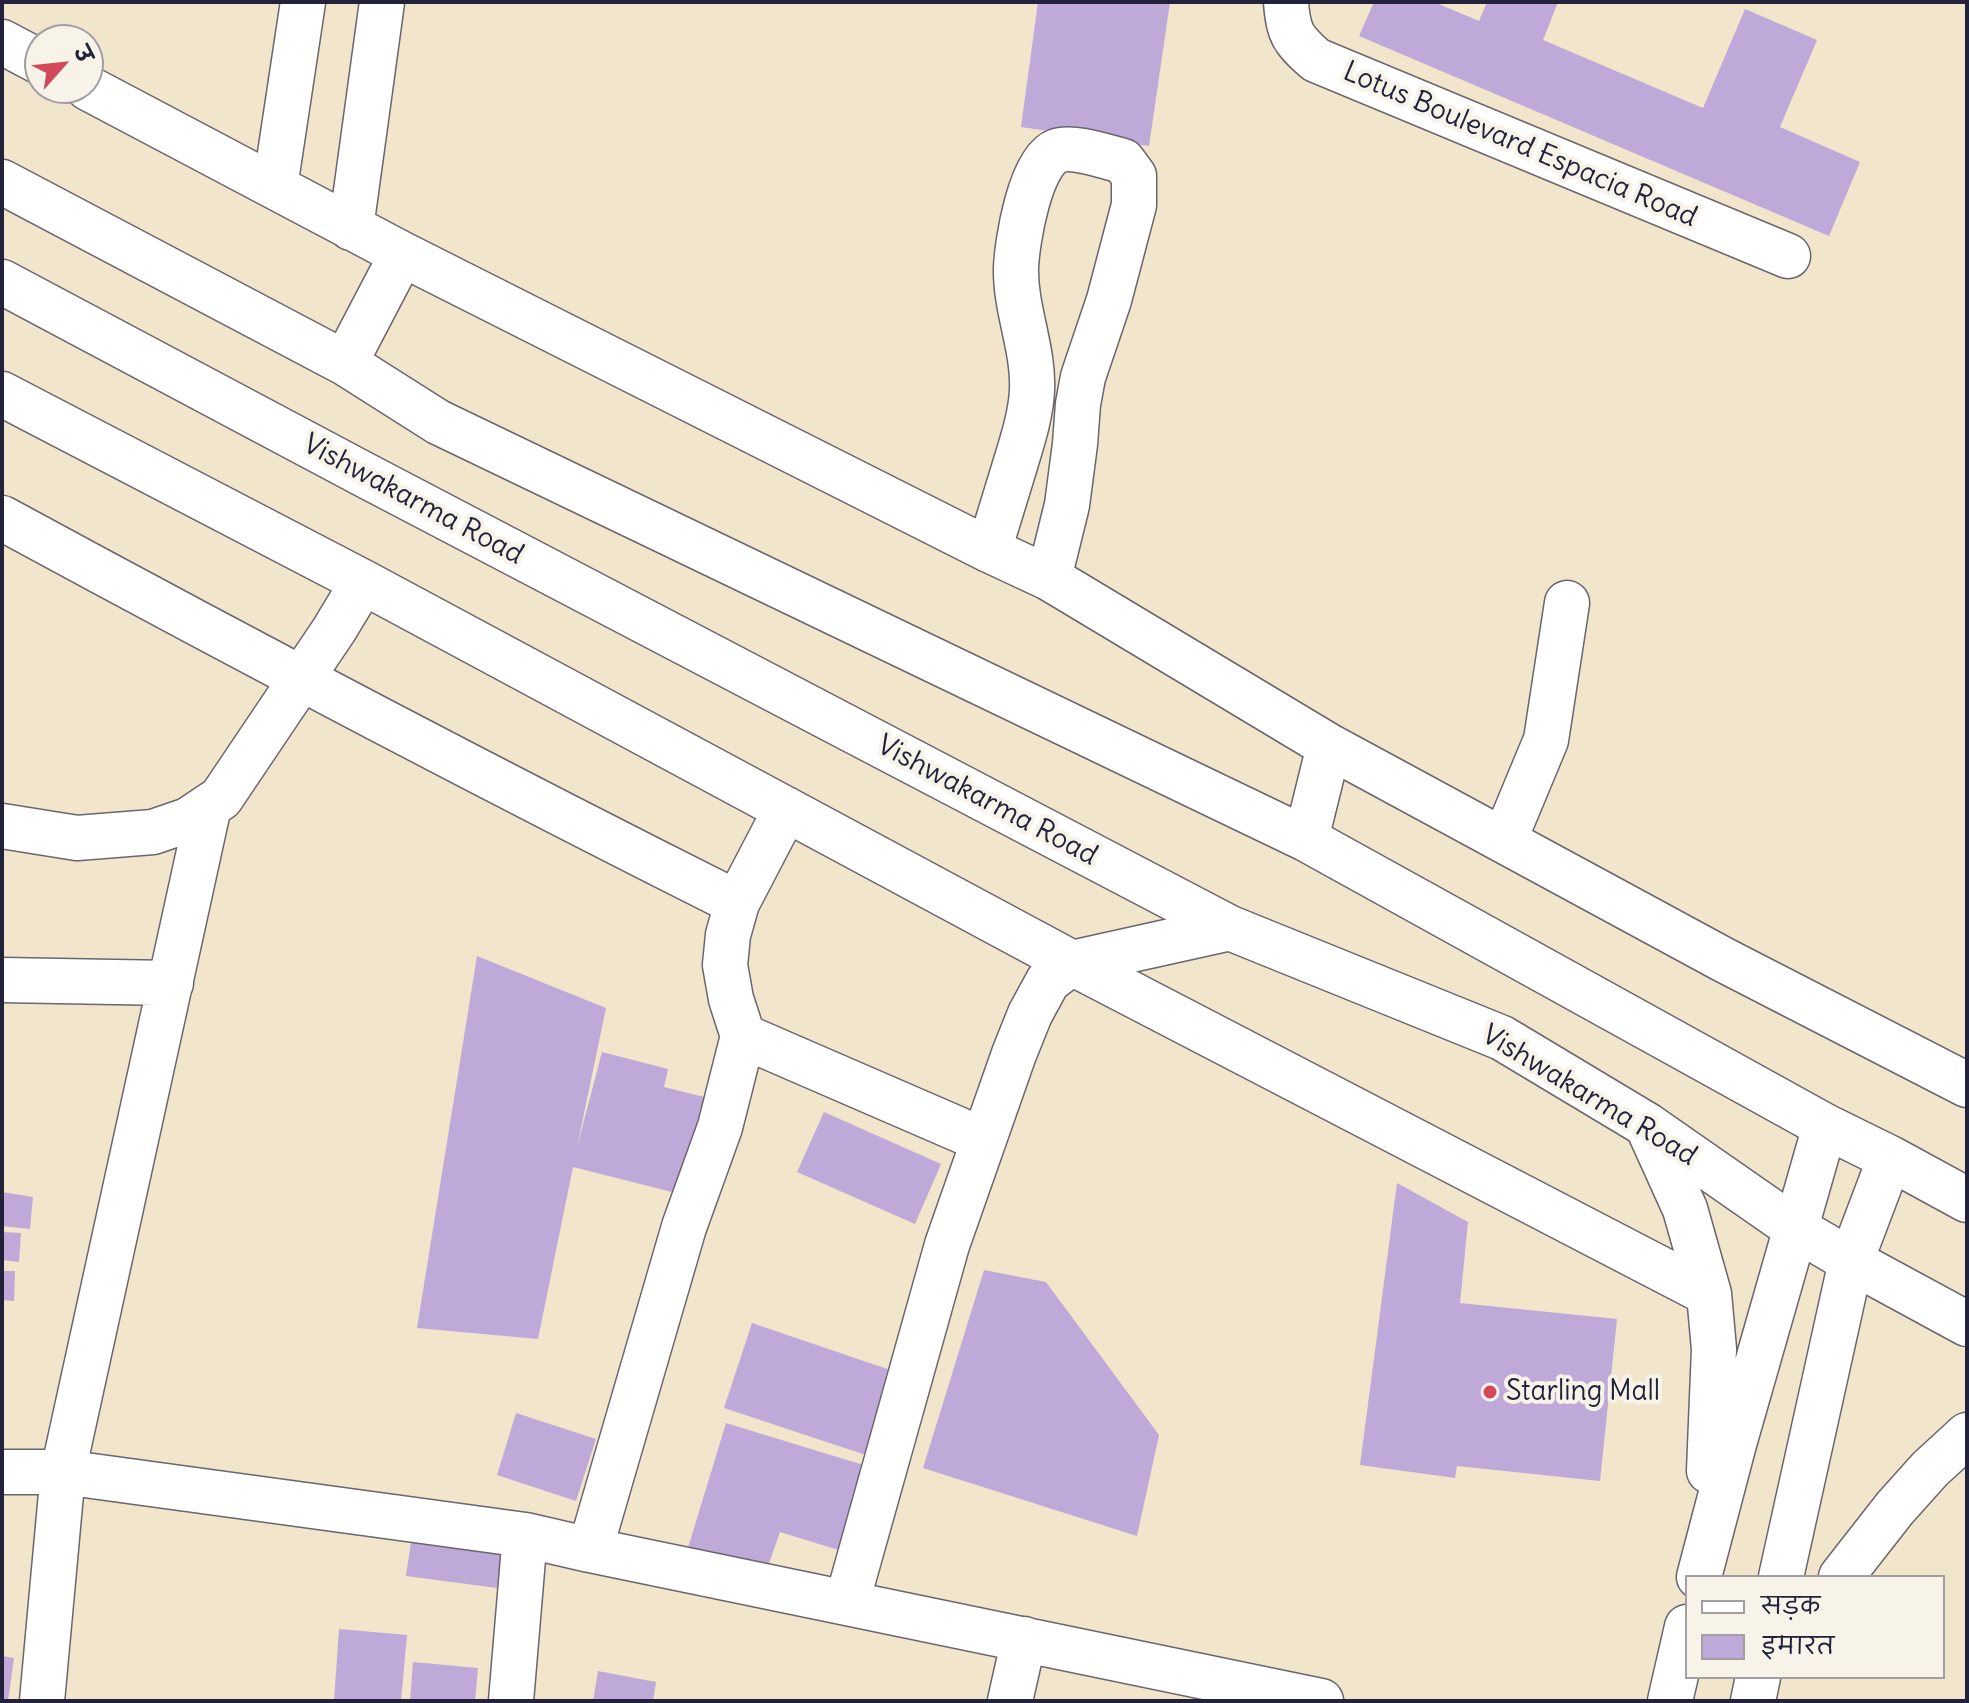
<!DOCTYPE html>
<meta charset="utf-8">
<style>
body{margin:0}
#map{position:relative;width:1969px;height:1703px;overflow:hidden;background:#f1e5cb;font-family:Delius,"Playpen Sans Deva",sans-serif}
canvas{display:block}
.frame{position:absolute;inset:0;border:4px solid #22223b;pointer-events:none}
.legend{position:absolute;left:1685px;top:1575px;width:260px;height:104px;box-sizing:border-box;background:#f7f3e8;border:2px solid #a29fa3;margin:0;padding:10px 14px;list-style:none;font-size:24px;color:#22223b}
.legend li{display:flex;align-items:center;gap:16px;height:40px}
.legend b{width:40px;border:2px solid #a29fa3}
.north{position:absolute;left:24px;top:24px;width:80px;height:80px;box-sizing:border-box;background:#f7f3e8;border:2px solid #a29fa3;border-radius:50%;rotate:63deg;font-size:22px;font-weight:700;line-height:32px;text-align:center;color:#22223b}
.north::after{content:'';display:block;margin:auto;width:28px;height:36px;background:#d1495b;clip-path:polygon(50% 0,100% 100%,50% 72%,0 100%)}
</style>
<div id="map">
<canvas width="1969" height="1703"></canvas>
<div class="frame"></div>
<ul class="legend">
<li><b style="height:10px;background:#fff"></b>सड़क</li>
<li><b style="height:22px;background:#bfa9d9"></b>इमारत</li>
</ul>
<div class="north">उ</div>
</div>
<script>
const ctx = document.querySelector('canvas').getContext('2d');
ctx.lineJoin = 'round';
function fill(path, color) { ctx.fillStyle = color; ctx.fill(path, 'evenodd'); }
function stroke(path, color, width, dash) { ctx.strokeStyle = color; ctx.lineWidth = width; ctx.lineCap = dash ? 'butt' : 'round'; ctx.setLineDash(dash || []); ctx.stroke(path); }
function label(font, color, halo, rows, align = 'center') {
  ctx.font = font + ' Delius,sans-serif'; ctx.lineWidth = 8; ctx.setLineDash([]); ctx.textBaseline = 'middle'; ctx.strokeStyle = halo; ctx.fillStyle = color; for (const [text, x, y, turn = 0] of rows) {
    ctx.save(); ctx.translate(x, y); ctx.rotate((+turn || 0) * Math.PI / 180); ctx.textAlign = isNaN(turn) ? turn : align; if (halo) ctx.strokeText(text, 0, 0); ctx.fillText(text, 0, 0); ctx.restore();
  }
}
const building = new Path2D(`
 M 1038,2 L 1170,2 L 1149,146 L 1021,127 Z
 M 1374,2 L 1434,2 L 1479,21 L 1487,2 L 1558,2 L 1543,40 L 1703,108 L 1745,9 L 1817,40 L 1780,127 L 1860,162 L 1829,236 L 1359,36 Z
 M 477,956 L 606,1008 L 577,1147 L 602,1052 L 668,1069 L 664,1087 L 708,1098 L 684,1195 L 573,1167 L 538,1339 L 417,1328 Z
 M 824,1112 L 941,1164 L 915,1224 L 797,1172 Z
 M 1397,1183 L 1468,1222 L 1460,1303 L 1617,1319 L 1600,1481 L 1457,1466 L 1455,1478 L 1360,1465 Z
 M 2,1192 L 33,1197 L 30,1229 L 2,1226 Z
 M 2,1232 L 21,1233 L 19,1262 L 2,1260 Z
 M 984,1270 L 1046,1282 L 1159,1435 L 1137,1536 L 923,1468 Z
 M 2,1271 L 15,1271 L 14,1301 L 2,1300 Z
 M 752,1323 L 899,1373 L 872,1457 L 724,1408 Z
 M 516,1413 L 596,1439 L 576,1501 L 497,1475 Z
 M 726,1423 L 870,1467 L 845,1552 L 780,1532 L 765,1575 L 684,1561 Z
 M 411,1542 L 501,1554 L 497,1588 L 406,1576 Z
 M 339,1629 L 407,1635 L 401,1701 L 334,1701 Z
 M 2,1656 L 14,1658 L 8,1701 L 2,1701 Z
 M 413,1662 L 478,1668 L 475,1701 L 410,1701 Z
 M 598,1671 L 656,1682 L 653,1701 L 593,1701 Z`);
const minor = new Path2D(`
 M 1286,2 C 1288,33 1293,40 1316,60 L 1788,256
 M 2,42 L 40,62
 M 88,88 L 402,254 L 989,550 L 1049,578 L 1329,746 L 1724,960 L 1967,1085
 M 2,182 L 345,363 L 438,422 L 1306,839 L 1825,1126 L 1890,1158 L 1967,1200
 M 275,187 L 303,2
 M 351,228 L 382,2
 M 2,282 L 363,474 L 1230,928 L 1502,1038 L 1647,1125 L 1795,1228 L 1851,1261 L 1967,1324
 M 345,363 L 402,254
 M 2,394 L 363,582 L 1072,963 L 1709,1294
 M 2,518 C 245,650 490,779 737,903
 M 989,550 C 998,521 1007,491 1016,462 C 1023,439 1031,414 1032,390 C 1034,349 1015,309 1016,268 C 1017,242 1030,161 1057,151 C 1072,145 1107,157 1123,161 L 1134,176 L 1134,205 L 1109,300 L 1083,377 L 1078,404 L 1075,444 L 1067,505 L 1049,578
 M 2,826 L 77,838 L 153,832 L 188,820 L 221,798 L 334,630 L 363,582
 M 1306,839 L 1329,746
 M 1504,841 L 1546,740 L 1567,603
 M 2,980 L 171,983
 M 743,1036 L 983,1140
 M 1647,1125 L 1685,1209 L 1709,1294 L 1714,1349 L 1709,1471
 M 2,1472 L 63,1472 L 525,1535 L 590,1550 L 1321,1701
 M 590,1550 L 684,1227 L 720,1127 L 743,1036 L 731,999 L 725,965 L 728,935 L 737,903 L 786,809
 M 1699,1577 L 1734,1444 L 1825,1126
 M 1781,1577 L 1851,1261 L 1890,1158
 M 1841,1577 L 1895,1508 L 1930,1469 L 1967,1435
 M 847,1602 L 947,1245 L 1014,1054 L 1030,1014 L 1048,981 L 1072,963 L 1230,928
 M 42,1701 L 63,1472 L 209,806
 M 511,1701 L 525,1535
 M 1010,1701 L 1024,1639
 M 1670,1701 L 1687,1627
 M 1753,1701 L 1758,1677`);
const markers = [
 [1490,1392,8,"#d1495b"]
];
const streetNames = [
 ["Lotus Boulevard Espacia Road",1520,145,23],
 ["Vishwakarma Road",413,500,28],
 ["Vishwakarma Road",987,801,28],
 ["Vishwakarma Road",1589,1096,31]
];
const poiNames = [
 ["Starling Mall",1506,1392]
];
fill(building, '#bfa9d9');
stroke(minor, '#6a666d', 47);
stroke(minor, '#fff', 44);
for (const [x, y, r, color] of markers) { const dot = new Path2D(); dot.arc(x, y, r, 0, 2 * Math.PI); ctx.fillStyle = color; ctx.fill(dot); stroke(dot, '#f7f3e8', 3); }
label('28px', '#22223b', '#f7f3e8', streetNames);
label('28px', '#22223b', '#f7f3e8', poiNames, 'left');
</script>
